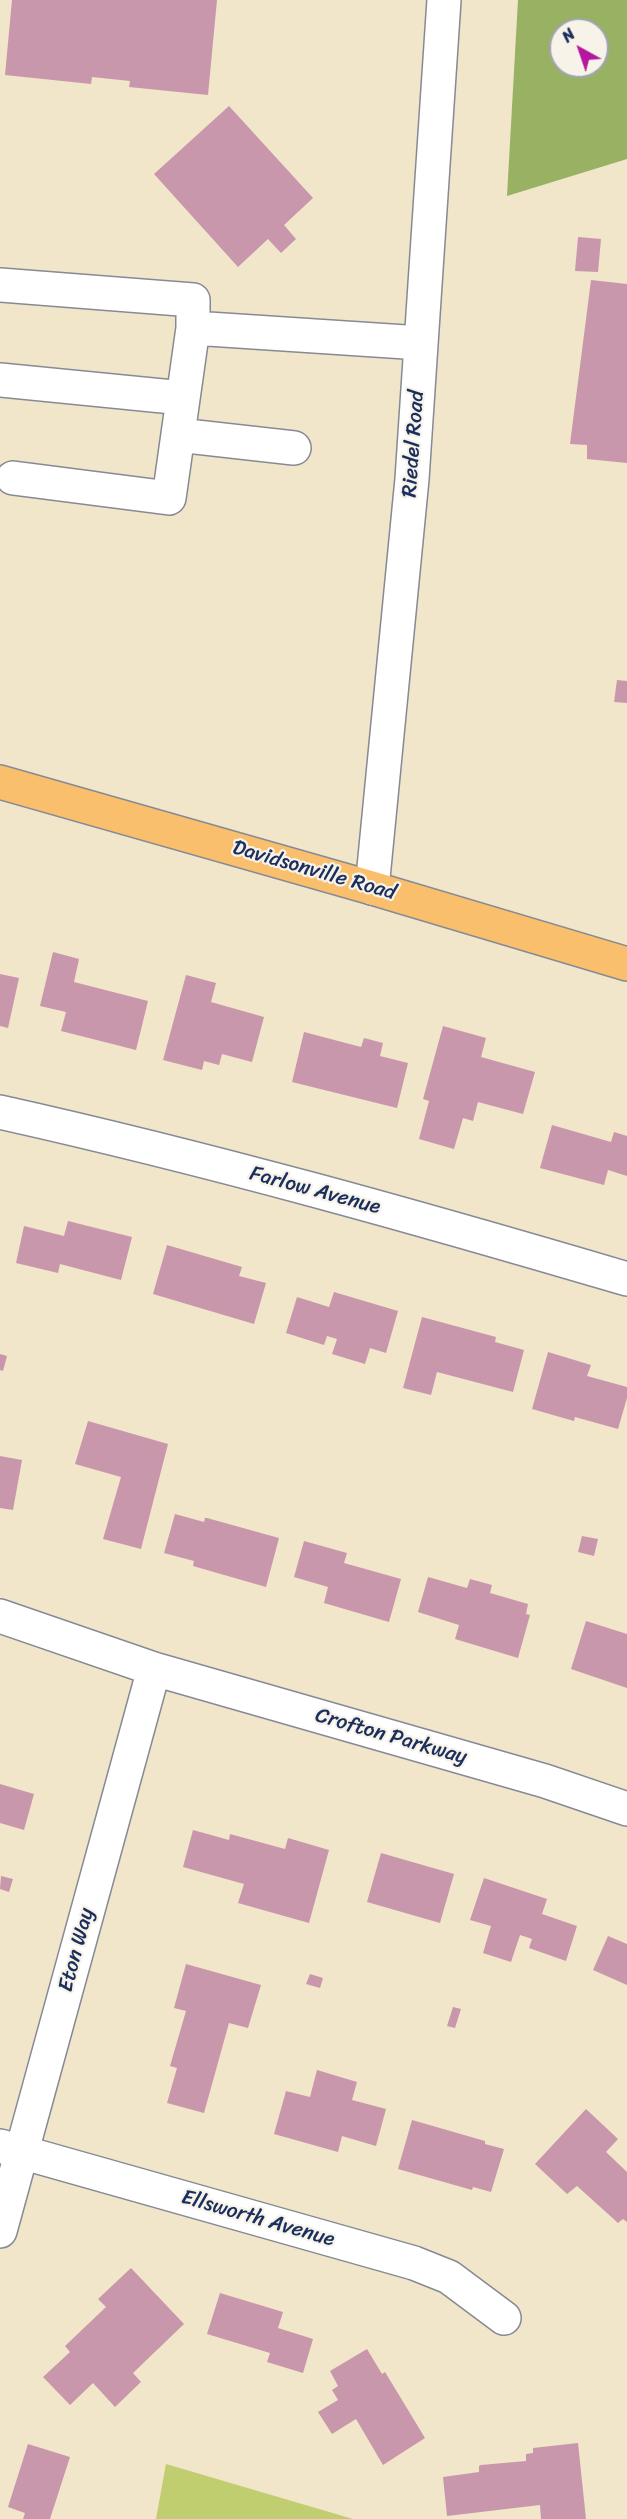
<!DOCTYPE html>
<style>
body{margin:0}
#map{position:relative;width:627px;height:2519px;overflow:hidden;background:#f1e5ca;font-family:Sriracha,sans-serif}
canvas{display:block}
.north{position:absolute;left:549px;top:18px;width:60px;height:60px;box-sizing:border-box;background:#f7f3e8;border:2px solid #9fa5b1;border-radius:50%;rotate:320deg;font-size:16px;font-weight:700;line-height:24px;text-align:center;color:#1b2f5e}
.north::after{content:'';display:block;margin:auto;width:21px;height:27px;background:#b5179e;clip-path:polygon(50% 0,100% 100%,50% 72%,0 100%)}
</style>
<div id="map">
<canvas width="627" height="2519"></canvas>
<div class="north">N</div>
</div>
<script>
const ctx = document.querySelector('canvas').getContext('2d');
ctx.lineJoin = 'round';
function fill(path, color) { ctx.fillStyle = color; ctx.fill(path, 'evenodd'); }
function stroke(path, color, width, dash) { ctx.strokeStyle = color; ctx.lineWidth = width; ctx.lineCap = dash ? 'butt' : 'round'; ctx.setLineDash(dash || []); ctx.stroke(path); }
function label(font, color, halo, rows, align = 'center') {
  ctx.font = font + ' Sriracha,sans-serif'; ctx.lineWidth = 4.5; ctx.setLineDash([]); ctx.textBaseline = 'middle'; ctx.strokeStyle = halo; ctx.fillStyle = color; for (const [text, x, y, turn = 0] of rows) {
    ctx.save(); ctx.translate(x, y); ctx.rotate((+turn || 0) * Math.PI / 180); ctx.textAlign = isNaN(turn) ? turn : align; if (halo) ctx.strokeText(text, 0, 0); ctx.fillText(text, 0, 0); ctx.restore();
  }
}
const green = new Path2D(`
 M 166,2464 L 353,2519 L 156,2519 Z`);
const forest = new Path2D(`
 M 518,0 L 627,0 L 627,159 L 507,196 ZM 561,30 L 597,30 L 597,66 L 561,66 Z`);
const building = new Path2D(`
 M 12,0 L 217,0 L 208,95 L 129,87 L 130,81 L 92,77 L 91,84 L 5,75 Z
 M 229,106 L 313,198 L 284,225 L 296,239 L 281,253 L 268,239 L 238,267 L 154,174 Z
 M 578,237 L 601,239 L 598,272 L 575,271 Z
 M 591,280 L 627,284 L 627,463 L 587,459 L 587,445 L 570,444 Z
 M 617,680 L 627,681 L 627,703 L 614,702 Z
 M 53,952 L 79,959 L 74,982 L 148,1001 L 136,1050 L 61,1031 L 66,1012 L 40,1006 Z
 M 0,974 L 19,978 L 8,1028 L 0,1026 Z
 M 186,975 L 216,983 L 211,1002 L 264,1017 L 252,1062 L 222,1054 L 219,1065 L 204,1061 L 202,1070 L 163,1060 Z
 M 443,1026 L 486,1038 L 481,1057 L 535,1072 L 523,1114 L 478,1102 L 473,1121 L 463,1118 L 454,1149 L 419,1139 L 429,1101 L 423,1099 Z
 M 304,1032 L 361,1047 L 364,1038 L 383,1043 L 380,1056 L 408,1063 L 397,1108 L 292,1082 Z
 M 552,1125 L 611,1142 L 614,1132 L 627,1136 L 627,1176 L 608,1170 L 604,1185 L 540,1168 Z
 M 68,1221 L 132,1237 L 121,1280 L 60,1264 L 58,1273 L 16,1263 L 24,1226 L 64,1236 Z
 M 167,1245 L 242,1267 L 239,1276 L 266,1283 L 254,1324 L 153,1294 Z
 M 334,1292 L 398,1311 L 386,1353 L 370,1348 L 365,1364 L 332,1354 L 337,1339 L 327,1336 L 324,1345 L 286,1333 L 297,1297 L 329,1307 Z
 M 422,1317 L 496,1337 L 495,1342 L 524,1350 L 513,1392 L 437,1372 L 431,1395 L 403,1388 Z
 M 548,1352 L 591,1365 L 587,1376 L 627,1387 L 627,1398 L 618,1429 L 575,1417 L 574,1421 L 532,1409 Z
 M 0,1354 L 7,1356 L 3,1371 L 0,1370 Z
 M 88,1421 L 168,1444 L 141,1549 L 103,1539 L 121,1477 L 75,1464 Z
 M 0,1456 L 22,1460 L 13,1510 L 0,1508 Z
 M 175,1514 L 204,1522 L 205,1518 L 207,1518 L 279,1538 L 266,1587 L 193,1566 L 194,1561 L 164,1553 Z
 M 582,1536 L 598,1539 L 594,1556 L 578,1552 Z
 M 304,1541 L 347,1553 L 344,1563 L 401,1579 L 389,1622 L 324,1603 L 328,1587 L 294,1577 Z
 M 428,1577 L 467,1588 L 470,1579 L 492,1585 L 490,1593 L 528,1604 L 526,1614 L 530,1615 L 518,1658 L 455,1639 L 459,1625 L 418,1612 Z
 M 586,1621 L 627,1634 L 627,1688 L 571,1669 Z
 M 0,1784 L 34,1794 L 24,1830 L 0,1823 Z
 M 193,1830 L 229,1840 L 230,1834 L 285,1849 L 288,1838 L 329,1850 L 309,1923 L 238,1903 L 244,1884 L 183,1867 Z
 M 381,1853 L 454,1874 L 440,1923 L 367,1902 Z
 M 1,1876 L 13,1879 L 9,1892 L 0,1889 Z
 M 484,1878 L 547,1899 L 542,1914 L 577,1926 L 566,1961 L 529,1948 L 532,1939 L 520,1935 L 511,1962 L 483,1953 L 491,1926 L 470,1920 Z
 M 608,1936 L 627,1944 L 627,1985 L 593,1970 Z
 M 186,1964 L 261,1985 L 248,2028 L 229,2023 L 204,2113 L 167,2103 L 177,2068 L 170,2066 L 186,2011 L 174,2008 Z
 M 310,1974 L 323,1978 L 320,1988 L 306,1984 Z
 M 453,2007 L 461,2009 L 455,2028 L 447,2026 Z
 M 317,2070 L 357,2082 L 352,2100 L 386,2109 L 376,2146 L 342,2136 L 338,2152 L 274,2134 L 286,2091 L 310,2097 Z
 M 586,2109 L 618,2139 L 606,2152 L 627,2172 L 627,2222 L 623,2219 L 618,2223 L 577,2186 L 567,2194 L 535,2164 Z
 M 412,2120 L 485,2141 L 485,2144 L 504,2149 L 491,2192 L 473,2187 L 472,2190 L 398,2169 Z
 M 131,2268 L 184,2324 L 133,2373 L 141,2382 L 115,2407 L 93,2383 L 70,2405 L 43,2377 L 70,2352 L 65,2346 L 106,2307 L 98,2299 Z
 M 220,2293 L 283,2312 L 278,2328 L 313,2339 L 303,2373 L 267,2362 L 270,2353 L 207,2334 Z
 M 367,2349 L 382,2374 L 385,2372 L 425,2438 L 383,2465 L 356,2419 L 332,2434 L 318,2412 L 338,2400 L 332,2390 L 338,2386 L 330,2371 Z
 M 578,2443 L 586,2519 L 541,2519 L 540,2505 L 447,2516 L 443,2477 L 479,2472 L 479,2466 L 481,2465 L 526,2461 L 526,2454 L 533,2453 L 533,2448 Z
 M 28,2444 L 70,2457 L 50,2519 L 23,2519 L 25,2513 L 8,2507 Z`);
const minor = new Path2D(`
 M 0,285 L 193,300 L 193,328
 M 0,380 L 183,398
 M 178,435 L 294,448
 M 13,478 L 169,498 L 193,328 L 421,343
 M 372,888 L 412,479 L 444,0
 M 0,1112 C 211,1159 420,1218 627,1279
 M 0,1616 L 154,1669 L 545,1781 L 627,1809
 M 0,2146 L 414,2263 L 449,2277 L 504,2318
 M 0,2231 L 154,1669`);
const major = new Path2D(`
 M 0,782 L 372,888 L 627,964`);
const streetNames = [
 ["Riedel Road",414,444,-86],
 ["Davidsonville Road",314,871,16],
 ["Farlow Avenue",315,1191,15],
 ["Crofton Parkway",391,1737,16],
 ["Eton Way",77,1950,-75],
 ["Ellsworth Avenue",258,2219,16]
];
fill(green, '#c0ce70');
fill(forest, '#98b162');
fill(building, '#c997ac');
stroke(minor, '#868a94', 36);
stroke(major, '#868a94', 36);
stroke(minor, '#fff', 33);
stroke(major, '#f9bf6d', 33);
label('21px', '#1b2f5e', '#f7f3e8', streetNames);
</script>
